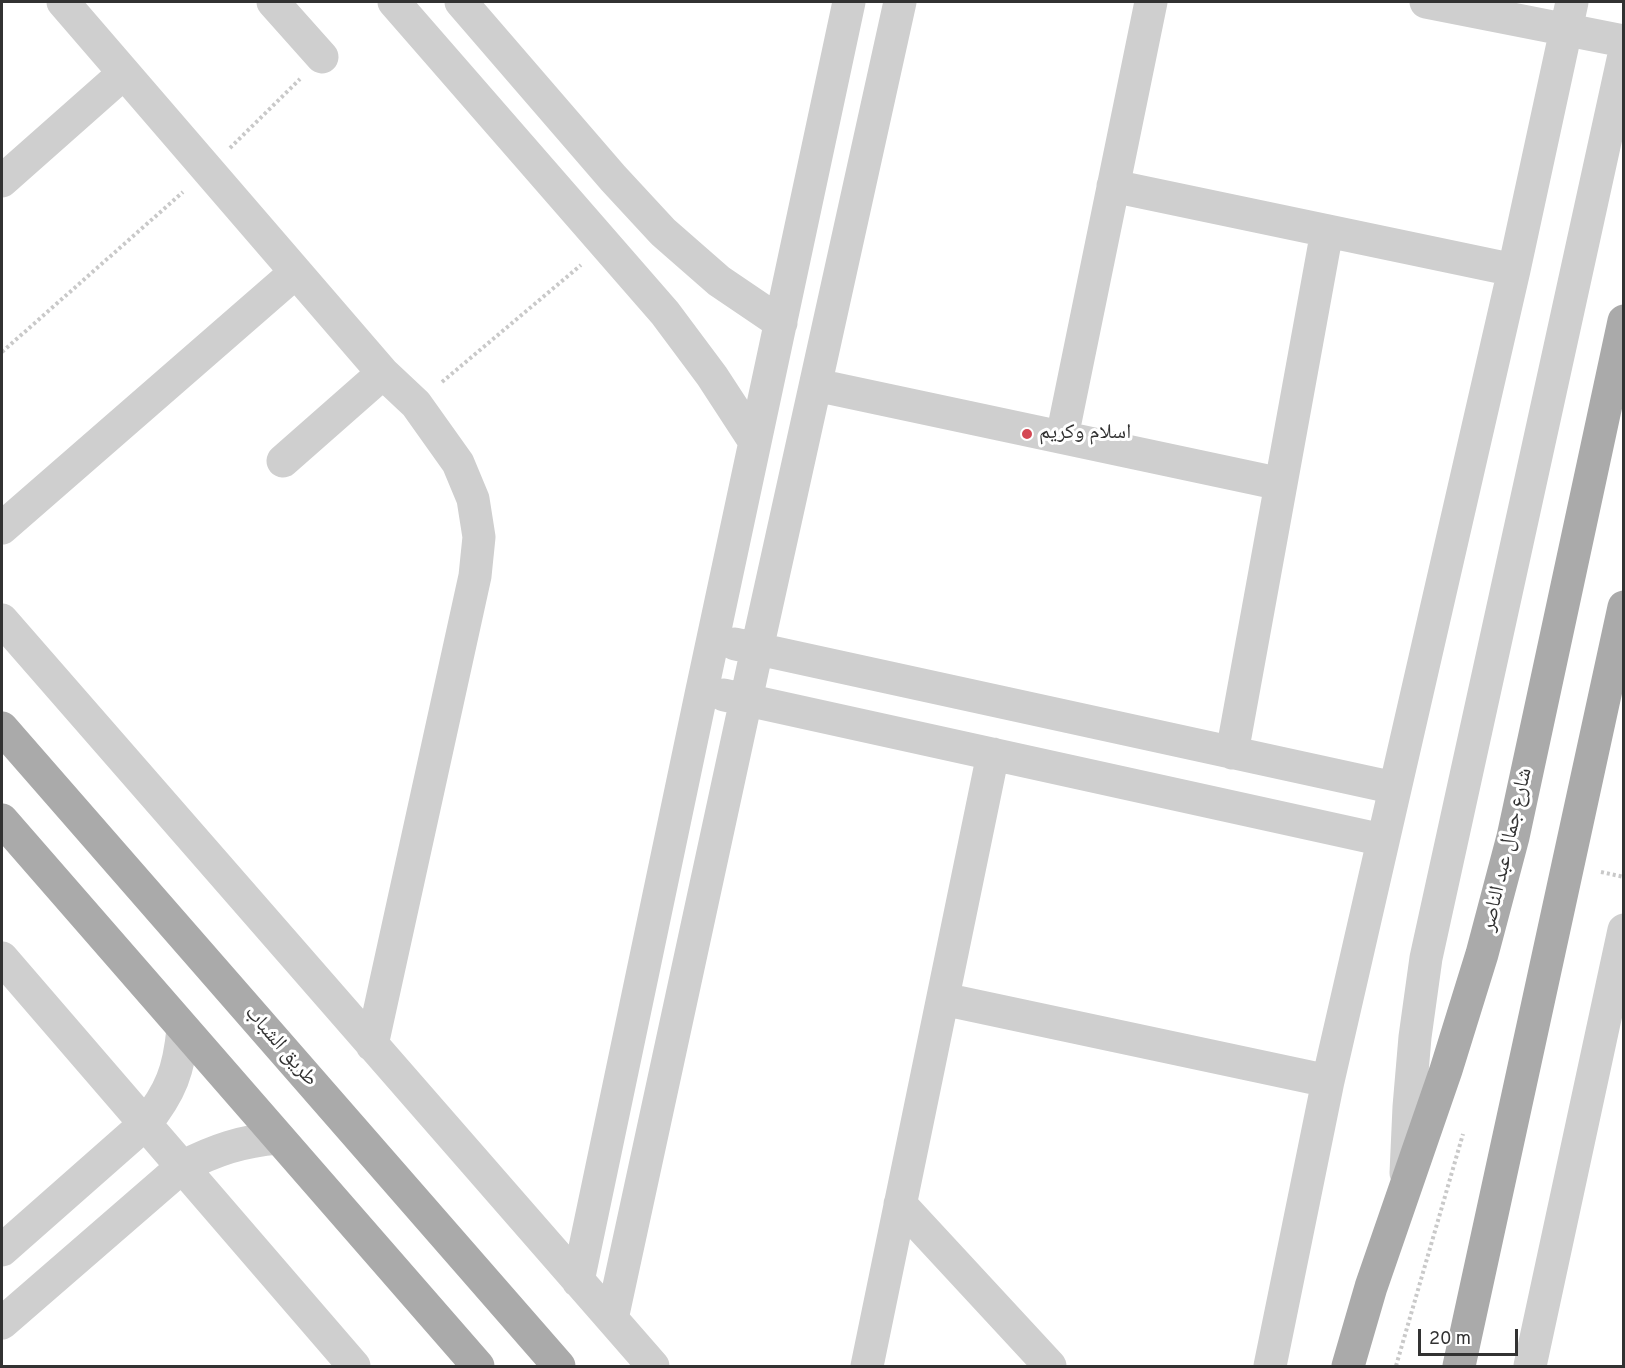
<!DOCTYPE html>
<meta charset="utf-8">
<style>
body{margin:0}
#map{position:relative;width:1625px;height:1368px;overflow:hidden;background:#fff;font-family:Overpass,sans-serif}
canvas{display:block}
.frame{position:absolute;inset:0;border:3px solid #323232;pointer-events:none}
.scale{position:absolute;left:1418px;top:1329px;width:100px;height:27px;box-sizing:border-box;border:3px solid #323232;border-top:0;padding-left:8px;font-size:18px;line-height:21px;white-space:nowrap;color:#323232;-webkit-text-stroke:4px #fff;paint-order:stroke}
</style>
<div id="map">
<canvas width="1625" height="1368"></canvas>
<div class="frame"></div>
<div class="scale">20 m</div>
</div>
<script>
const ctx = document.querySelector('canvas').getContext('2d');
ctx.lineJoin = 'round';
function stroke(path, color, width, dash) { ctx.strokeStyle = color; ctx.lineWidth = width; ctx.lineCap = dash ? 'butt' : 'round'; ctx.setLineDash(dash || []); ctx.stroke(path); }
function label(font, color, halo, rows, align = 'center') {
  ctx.font = font + ' Overpass,"Noto Naskh Arabic",sans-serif'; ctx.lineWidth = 6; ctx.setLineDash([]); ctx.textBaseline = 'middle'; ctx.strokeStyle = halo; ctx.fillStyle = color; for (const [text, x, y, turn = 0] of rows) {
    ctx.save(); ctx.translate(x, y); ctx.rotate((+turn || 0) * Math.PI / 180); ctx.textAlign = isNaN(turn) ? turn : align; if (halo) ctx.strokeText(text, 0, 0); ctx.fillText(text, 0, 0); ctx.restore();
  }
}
const path = new Path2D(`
 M 230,148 L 300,79
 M 2,352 L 183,192
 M 442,382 L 581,265
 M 1601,872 L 1624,877
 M 1396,1366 L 1463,1134`);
const minor = new Path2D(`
 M 63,2 L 383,373 L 416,404 L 458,463 L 473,499 L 479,537 L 475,576 L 372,1045
 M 273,2 L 322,57
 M 394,2 L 665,313 L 712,376 L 755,442
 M 461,2 L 613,178 L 663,232 L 719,281 L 781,323
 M 1426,2 L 1624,41
 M 2,181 L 124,73
 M 1113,186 L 1514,270
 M 816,385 L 1281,484
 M 1062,437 L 1151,2
 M 283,461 L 383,373
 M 2,528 L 296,272
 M 2,620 L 653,1366
 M 735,644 L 1395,788
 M 724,695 L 1383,840
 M 1232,753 L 1327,231
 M 2,958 L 354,1366
 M 943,999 L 1328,1081
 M 1406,1173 L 1409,1107 L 1415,1037 L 1426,958 L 1624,55
 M 900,1204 L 1050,1366
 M 2,1250 L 145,1124 C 171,1092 179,1070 183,1029
 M 578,1281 L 702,690 L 849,2
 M 612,1319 L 757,649 L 900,2
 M 2,1323 L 182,1167 C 215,1150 242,1141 278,1138
 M 867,1366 L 993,754
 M 1270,1366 L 1328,1081 L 1514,270 L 1572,2
 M 1530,1366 L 1624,930`);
const major = new Path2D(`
 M 2,728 L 559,1366
 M 2,820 L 478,1366
 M 1348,1366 L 1371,1287 L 1446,1070 L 1482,954 L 1513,837 L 1624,321
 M 1459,1366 L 1624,607`);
const markers = [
 [1027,434,6,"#d44854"]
];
const poiNames = [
 ["اسلام وكريم",1039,434]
];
const streetNames = [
 ["شارع جمال عبد الناصر",1508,850,-77],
 ["طريق الشباب",280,1047,49]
];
stroke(path, '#c9c9c9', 4, [3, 3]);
stroke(minor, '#cfcfcf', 33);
stroke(major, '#aaa', 33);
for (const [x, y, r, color] of markers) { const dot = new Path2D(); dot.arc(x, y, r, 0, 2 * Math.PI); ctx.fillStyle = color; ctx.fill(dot); stroke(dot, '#fff', 2); }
label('21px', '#323232', '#fff', poiNames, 'left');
label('21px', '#323232', '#fff', streetNames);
</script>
